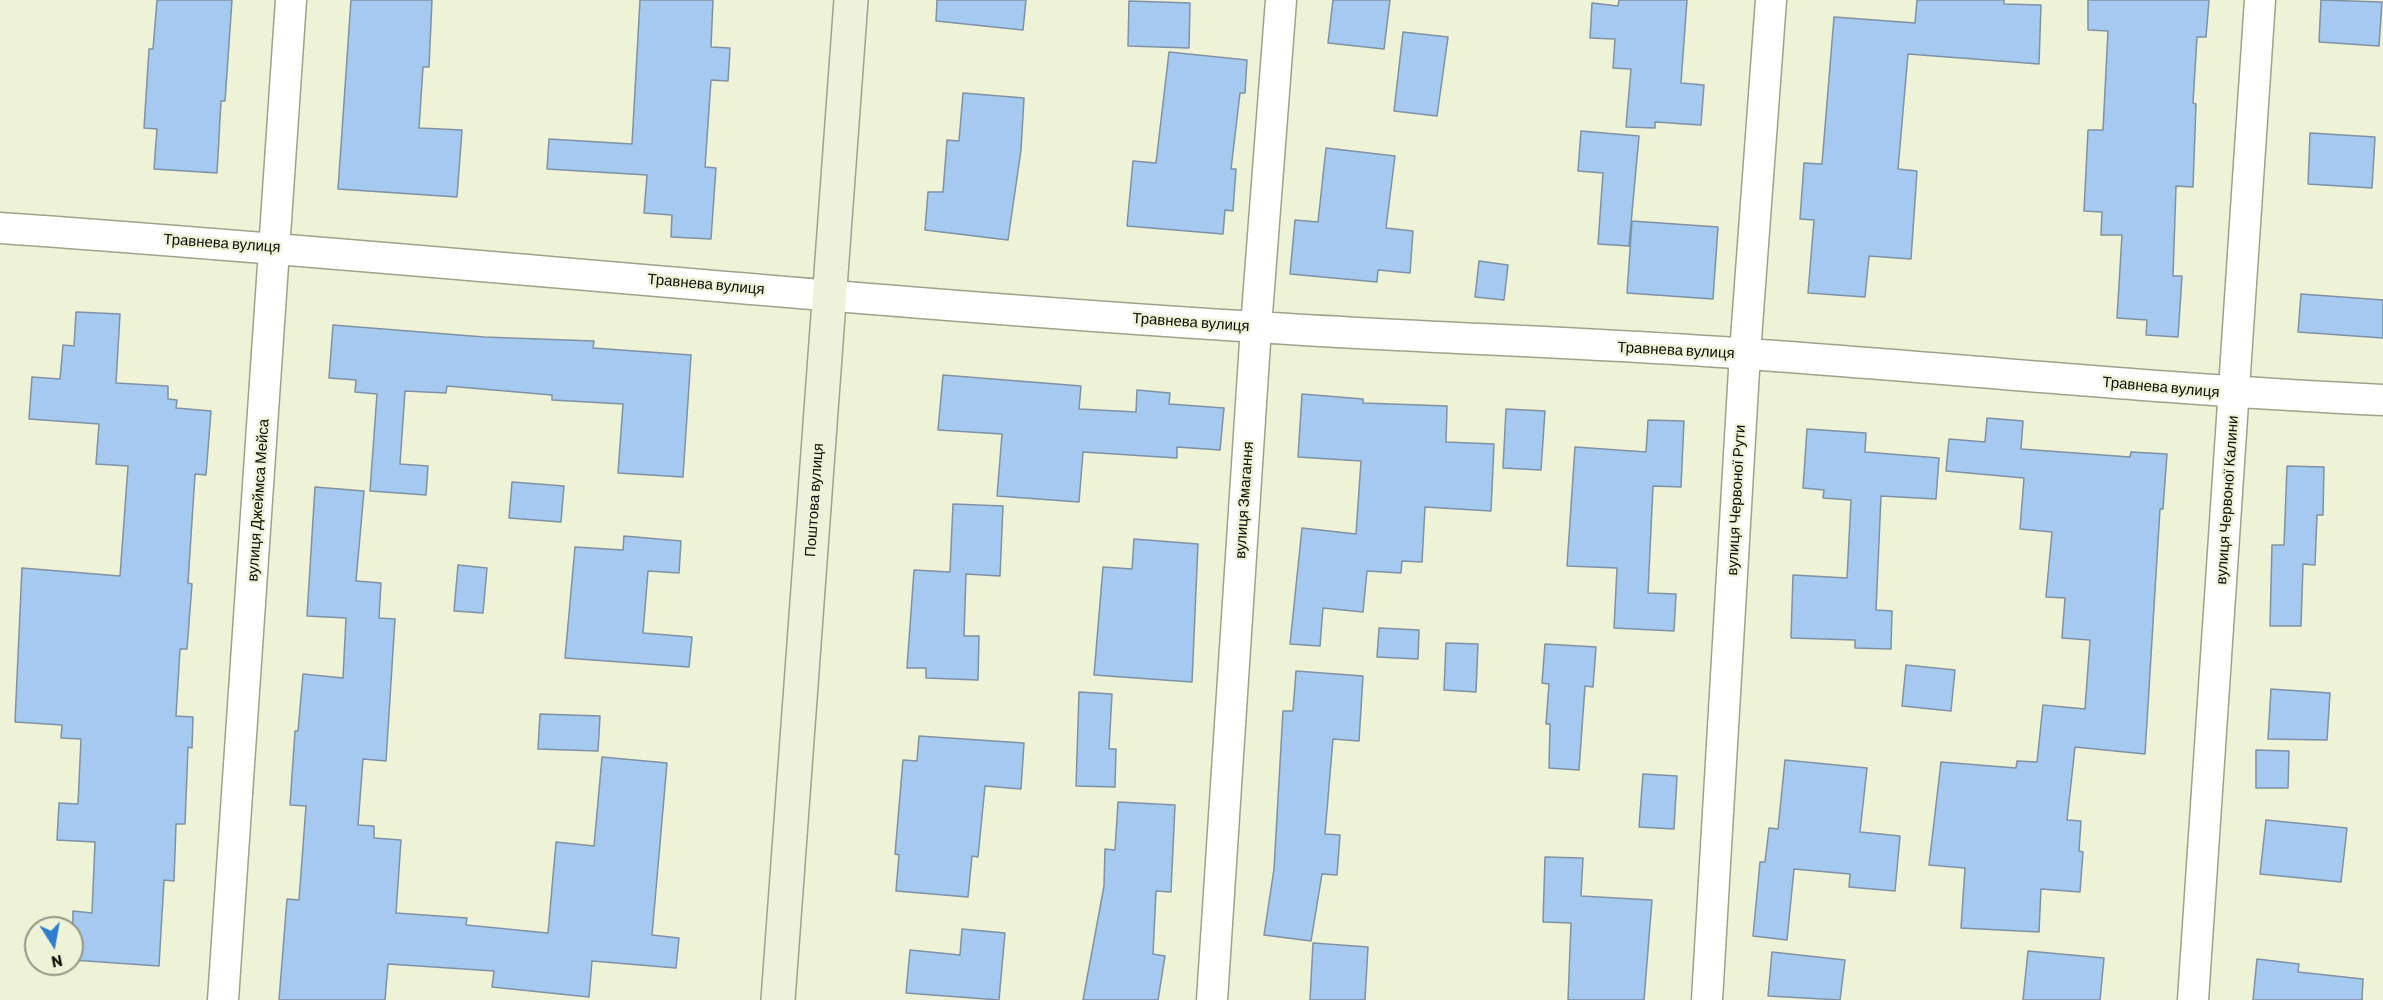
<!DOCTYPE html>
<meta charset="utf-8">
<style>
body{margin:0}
#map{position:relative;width:2383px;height:1000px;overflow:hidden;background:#eef2d7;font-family:Barlow,sans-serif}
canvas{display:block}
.north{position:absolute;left:24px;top:916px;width:60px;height:60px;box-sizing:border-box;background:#eef2d7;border:2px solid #949683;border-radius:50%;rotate:169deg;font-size:16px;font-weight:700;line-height:24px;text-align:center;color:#0c0d05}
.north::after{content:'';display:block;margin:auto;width:21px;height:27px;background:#2e7fce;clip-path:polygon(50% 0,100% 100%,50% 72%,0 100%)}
</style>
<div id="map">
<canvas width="2383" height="1000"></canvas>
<div class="north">N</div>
</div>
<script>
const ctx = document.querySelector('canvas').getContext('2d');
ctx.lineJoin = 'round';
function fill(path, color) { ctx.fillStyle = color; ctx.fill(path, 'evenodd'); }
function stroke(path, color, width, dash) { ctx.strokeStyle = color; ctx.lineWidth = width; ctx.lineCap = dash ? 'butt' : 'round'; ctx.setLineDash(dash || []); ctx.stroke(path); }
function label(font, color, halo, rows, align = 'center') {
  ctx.font = font + ' Barlow,sans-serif'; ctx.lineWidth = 4.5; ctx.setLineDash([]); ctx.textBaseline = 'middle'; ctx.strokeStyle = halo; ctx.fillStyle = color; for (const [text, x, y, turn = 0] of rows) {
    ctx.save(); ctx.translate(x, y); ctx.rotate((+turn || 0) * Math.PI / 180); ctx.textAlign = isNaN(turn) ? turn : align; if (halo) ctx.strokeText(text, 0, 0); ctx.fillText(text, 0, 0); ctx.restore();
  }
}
const building = new Path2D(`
 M 157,0 L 232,0 L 225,101 L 221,101 L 217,173 L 154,169 L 157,129 L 144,128 L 149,49 L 153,49 Z
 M 351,0 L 432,0 L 429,67 L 423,67 L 419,128 L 462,130 L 457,197 L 338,189 Z
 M 640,0 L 713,0 L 711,47 L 730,48 L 728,81 L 711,80 L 705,167 L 716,168 L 711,239 L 671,237 L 672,215 L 644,213 L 647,175 L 547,169 L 549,139 L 632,144 Z
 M 937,0 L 1026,0 L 1023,30 L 936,21 Z
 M 1333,0 L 1390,0 L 1384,49 L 1328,43 Z
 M 1619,0 L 1687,0 L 1681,83 L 1704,85 L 1701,125 L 1655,122 L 1655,128 L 1626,127 L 1631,69 L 1613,68 L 1615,39 L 1590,38 L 1592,3 L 1618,6 Z
 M 1917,0 L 2004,0 L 2004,4 L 2041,5 L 2039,64 L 1908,54 L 1898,169 L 1917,171 L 1911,259 L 1869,256 L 1865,297 L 1808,293 L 1814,220 L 1800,219 L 1804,163 L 1822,164 L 1834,17 L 1915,23 Z
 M 2088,0 L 2209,0 L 2206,37 L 2197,37 L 2193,103 L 2196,104 L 2193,187 L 2176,186 L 2173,276 L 2182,276 L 2178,337 L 2146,335 L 2147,320 L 2117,318 L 2122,235 L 2101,235 L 2102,212 L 2084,211 L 2088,130 L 2103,130 L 2108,31 L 2088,30 Z
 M 2321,0 L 2382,2 L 2379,46 L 2319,42 Z
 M 1129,1 L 1190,3 L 1189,48 L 1128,46 Z
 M 1403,32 L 1448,37 L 1437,116 L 1394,111 Z
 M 1169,52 L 1247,60 L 1245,93 L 1240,93 L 1231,169 L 1236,169 L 1233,211 L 1225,210 L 1223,234 L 1127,226 L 1133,161 L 1156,163 Z
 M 963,93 L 1024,98 L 1021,150 L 1008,240 L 925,230 L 928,192 L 943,192 L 947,140 L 959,141 Z
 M 1581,131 L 1639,136 L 1629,246 L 1598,244 L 1603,173 L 1578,171 Z
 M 2310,133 L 2375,137 L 2372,188 L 2308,184 Z
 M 1326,148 L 1395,156 L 1386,228 L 1413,231 L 1410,273 L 1378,270 L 1377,282 L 1290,274 L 1295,220 L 1318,222 Z
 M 1632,221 L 1718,227 L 1713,299 L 1627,293 Z
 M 1479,261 L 1508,265 L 1504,300 L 1475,297 Z
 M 2301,294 L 2383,300 L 2383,338 L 2298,332 Z
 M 76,312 L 120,314 L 116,383 L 168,386 L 168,399 L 177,400 L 176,408 L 211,411 L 206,475 L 195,474 L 188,583 L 192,584 L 187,649 L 180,649 L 176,716 L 193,717 L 192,748 L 188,747 L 185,824 L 176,824 L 174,881 L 164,880 L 159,966 L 72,960 L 73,911 L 92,913 L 95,842 L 57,840 L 59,803 L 78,804 L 81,739 L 61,738 L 62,725 L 15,722 L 22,568 L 120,576 L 128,466 L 96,464 L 99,424 L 29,419 L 32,377 L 60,379 L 63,345 L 74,346 Z
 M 333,325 L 484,337 L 594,341 L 593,348 L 691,355 L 683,477 L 618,473 L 623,404 L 552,400 L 552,395 L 447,386 L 446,393 L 405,391 L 400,464 L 428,466 L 426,495 L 370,491 L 377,394 L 355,392 L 356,380 L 329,378 Z
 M 943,375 L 1081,386 L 1079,409 L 1136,412 L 1137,390 L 1170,393 L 1169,404 L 1224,408 L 1220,450 L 1177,447 L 1177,458 L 1083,452 L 1079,502 L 997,496 L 1002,434 L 938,430 Z
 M 1302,394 L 1363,399 L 1363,403 L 1447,406 L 1446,442 L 1494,444 L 1491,511 L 1425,507 L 1422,562 L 1402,561 L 1401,573 L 1367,571 L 1363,612 L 1323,608 L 1320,646 L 1290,644 L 1302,528 L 1356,534 L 1361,461 L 1298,457 Z
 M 1506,409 L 1545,411 L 1541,470 L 1503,468 Z
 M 1987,418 L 2023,421 L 2021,449 L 2130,457 L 2131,452 L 2167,454 L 2163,509 L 2160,509 L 2145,754 L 2075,747 L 2067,820 L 2081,821 L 2079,851 L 2083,852 L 2080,892 L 2041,889 L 2039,932 L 1961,928 L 1965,868 L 1929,865 L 1941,762 L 2016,768 L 2017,761 L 2037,762 L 2043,705 L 2085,709 L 2090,640 L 2062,638 L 2065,598 L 2046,597 L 2052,532 L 2020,529 L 2024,478 L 1946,471 L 1949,439 L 1985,442 Z
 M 1648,420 L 1684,421 L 1681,487 L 1653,486 L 1648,593 L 1676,594 L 1674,631 L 1614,628 L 1617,568 L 1567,566 L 1575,447 L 1646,452 Z
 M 1807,429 L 1866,433 L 1865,452 L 1939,458 L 1936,499 L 1881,496 L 1876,610 L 1892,611 L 1891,649 L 1855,648 L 1855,640 L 1791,638 L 1793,575 L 1847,578 L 1851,500 L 1823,498 L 1824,490 L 1803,488 Z
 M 2287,466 L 2324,467 L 2323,515 L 2317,515 L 2315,565 L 2303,564 L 2301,626 L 2270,626 L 2272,545 L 2284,545 Z
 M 512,482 L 564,486 L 561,522 L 509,518 Z
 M 315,487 L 364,491 L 356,581 L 381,583 L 379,618 L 395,619 L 386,761 L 363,759 L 358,825 L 374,826 L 374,838 L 401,840 L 396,913 L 467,918 L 466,925 L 548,933 L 556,842 L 594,846 L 602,757 L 667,763 L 652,935 L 679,938 L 676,968 L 592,961 L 589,997 L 492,987 L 494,971 L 388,964 L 385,1000 L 279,1000 L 287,899 L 299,900 L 306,806 L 290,805 L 295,731 L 298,731 L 303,674 L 343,678 L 346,618 L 307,616 Z
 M 953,504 L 1003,506 L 1000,576 L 966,574 L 964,636 L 979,636 L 978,680 L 926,678 L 926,668 L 907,668 L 914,570 L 950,572 Z
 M 624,536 L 681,541 L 679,573 L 648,571 L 643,633 L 692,637 L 689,667 L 565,658 L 575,547 L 623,550 Z
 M 1134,539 L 1198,544 L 1192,682 L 1094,675 L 1103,567 L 1132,569 Z
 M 458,565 L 487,568 L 483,613 L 454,611 Z
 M 1379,628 L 1419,630 L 1418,659 L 1377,657 Z
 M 1446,643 L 1478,644 L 1476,692 L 1444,690 Z
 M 1545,644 L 1596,647 L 1593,687 L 1585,686 L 1579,770 L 1549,768 L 1550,724 L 1546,724 L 1549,684 L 1542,683 Z
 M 1906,665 L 1955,670 L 1951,711 L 1902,706 Z
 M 1296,671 L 1363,676 L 1359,741 L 1333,739 L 1325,834 L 1340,835 L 1337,875 L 1322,874 L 1311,941 L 1264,935 L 1274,869 L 1283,711 L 1293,711 Z
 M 2271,689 L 2330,693 L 2327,740 L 2268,739 Z
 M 1079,692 L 1112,694 L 1109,749 L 1116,749 L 1115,787 L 1076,786 Z
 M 540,714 L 600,716 L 598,751 L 538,749 Z
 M 919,736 L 1024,743 L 1021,789 L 985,786 L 978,857 L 972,856 L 968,897 L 896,891 L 899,855 L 895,854 L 903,760 L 917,761 Z
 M 2256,750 L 2289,751 L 2288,788 L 2256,788 Z
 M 1785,760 L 1867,768 L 1860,832 L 1900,836 L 1895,891 L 1849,887 L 1850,874 L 1794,869 L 1787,940 L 1753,936 L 1760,862 L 1765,862 L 1769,828 L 1778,829 Z
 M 1643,774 L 1677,776 L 1674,829 L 1639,827 Z
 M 1118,802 L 1175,805 L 1171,892 L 1156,891 L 1153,954 L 1165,956 L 1158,1000 L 1083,1000 L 1104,886 L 1105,849 L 1115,850 Z
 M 2266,820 L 2347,828 L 2341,882 L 2260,874 Z
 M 1545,857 L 1583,858 L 1581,896 L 1652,900 L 1644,1000 L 1568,1000 L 1571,923 L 1543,922 Z
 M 962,929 L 1005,933 L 999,1000 L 906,993 L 910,950 L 960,955 Z
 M 1313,943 L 1368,947 L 1365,1000 L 1310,1000 Z
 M 2028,951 L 2104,958 L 2100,1000 L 2023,1000 Z
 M 1772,952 L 1845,960 L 1840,1000 L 1768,996 Z
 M 2257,959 L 2299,964 L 2298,972 L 2363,979 L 2362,1000 L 2253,1000 Z`);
const street = new Path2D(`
 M 0,228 C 419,257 837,301 1257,327 C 1421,338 1585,342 1748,354 C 1960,369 2171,390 2383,400
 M 223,1000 L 291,0
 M 1212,1000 L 1256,327 L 1281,0
 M 1707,1000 L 1745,353 L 1771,0
 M 2193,1000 L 2260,0`);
const secondary = new Path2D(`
 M 778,1000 L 851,0`);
const streetNames = [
 ["Травнева вулиця",222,243,4],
 ["Травнева вулиця",706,284,5],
 ["Травнева вулиця",1191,322,4],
 ["Травнева вулиця",1676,350,3],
 ["Травнева вулиця",2161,387,5],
 ["вулиця Джеймса Мейса",258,500,-86],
 ["Поштова вулиця",814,500,-86],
 ["вулиця Змагання",1244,500,-86],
 ["вулиця Червоної Рути",1736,500,-87],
 ["вулиця Червоної Калини",2227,500,-86]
];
fill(building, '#a6c9f0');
stroke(building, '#7f91a4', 1.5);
stroke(street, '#9ea289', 33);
stroke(secondary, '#9ea289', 36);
stroke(street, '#fff', 30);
stroke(secondary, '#eff2da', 33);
label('15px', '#0c0d05', '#eef2d7', streetNames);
</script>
